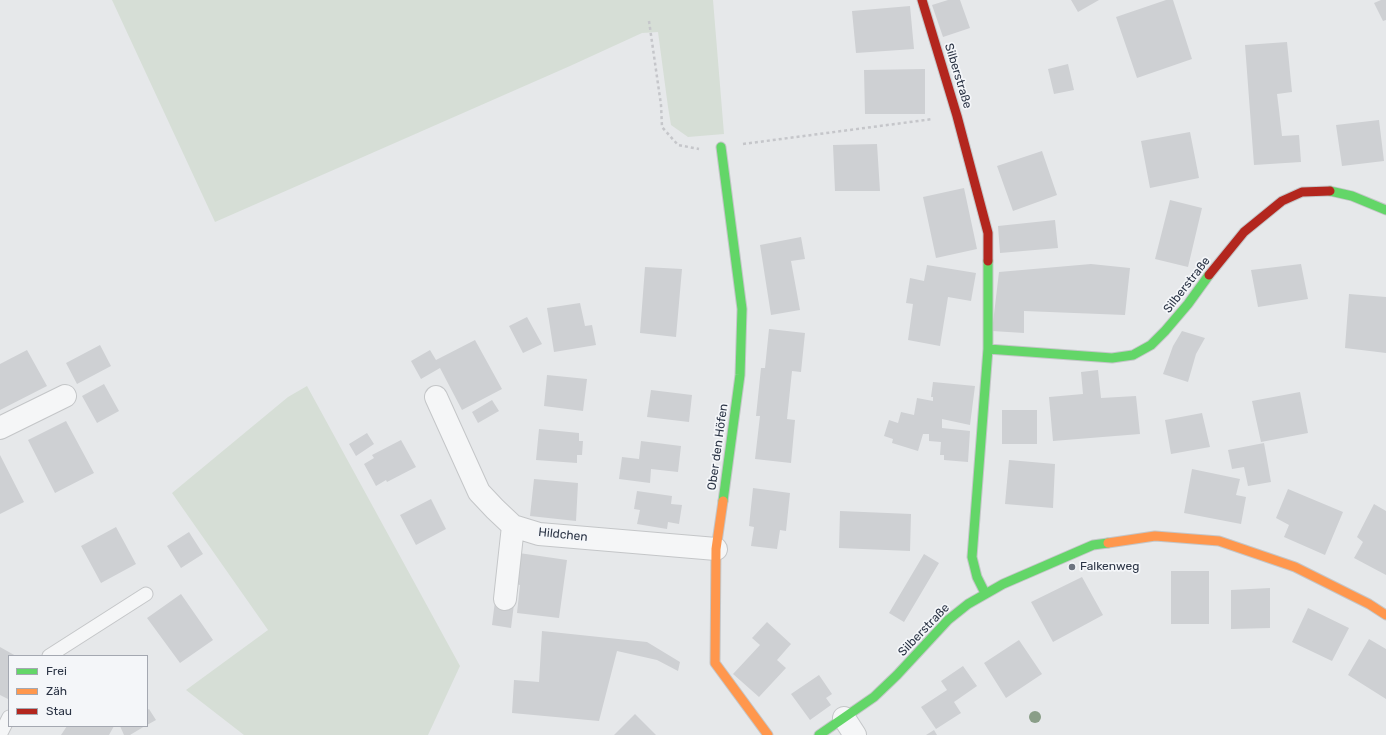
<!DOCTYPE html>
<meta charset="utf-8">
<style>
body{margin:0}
#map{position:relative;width:1386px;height:735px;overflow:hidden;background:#e6e8ea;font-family:Rubik,sans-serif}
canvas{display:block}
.legend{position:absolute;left:8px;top:655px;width:140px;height:72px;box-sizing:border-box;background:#f4f6f9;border:1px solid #a4a8b1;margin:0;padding:5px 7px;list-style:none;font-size:12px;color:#2b3445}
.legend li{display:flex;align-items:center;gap:8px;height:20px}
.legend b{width:20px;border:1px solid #a4a8b1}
</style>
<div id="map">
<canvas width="1386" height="735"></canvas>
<ul class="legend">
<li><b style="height:5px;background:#63d668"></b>Frei</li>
<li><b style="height:5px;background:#ff974d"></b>Zäh</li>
<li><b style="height:5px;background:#b3261e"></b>Stau</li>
</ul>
</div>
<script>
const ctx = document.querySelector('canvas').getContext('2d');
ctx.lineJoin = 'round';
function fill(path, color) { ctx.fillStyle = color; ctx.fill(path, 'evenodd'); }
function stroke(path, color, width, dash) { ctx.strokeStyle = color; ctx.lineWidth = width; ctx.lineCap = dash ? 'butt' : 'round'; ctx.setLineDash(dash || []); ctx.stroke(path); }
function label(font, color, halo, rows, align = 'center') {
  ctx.font = font + ' Rubik,sans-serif'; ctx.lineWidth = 3.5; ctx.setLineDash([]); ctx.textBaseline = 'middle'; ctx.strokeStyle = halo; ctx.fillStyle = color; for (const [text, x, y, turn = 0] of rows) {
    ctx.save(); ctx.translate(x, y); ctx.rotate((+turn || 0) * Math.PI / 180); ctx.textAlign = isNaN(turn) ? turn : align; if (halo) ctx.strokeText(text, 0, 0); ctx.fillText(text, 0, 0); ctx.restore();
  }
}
const green = new Path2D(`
 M 112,0 L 713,0 L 724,134 L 688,137 L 671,125 L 668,107 L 658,32 L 642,33 L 570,66 L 215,222 Z
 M 307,386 L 460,666 L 428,735 L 244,735 L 186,690 L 268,630 L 172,493 L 288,397 Z`);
const building = new Path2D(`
 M 948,0 L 960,0 L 970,28 L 943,37 L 932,5 Z
 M 1071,0 L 1099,0 L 1078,12 Z
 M 1166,0 L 1173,0 L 1192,59 L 1137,78 L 1116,17 Z
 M 1381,0 L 1386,0 L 1386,20 L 1383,21 L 1374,3 Z
 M 910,6 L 914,49 L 856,53 L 852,11 Z
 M 1287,42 L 1292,92 L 1277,94 L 1279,110 L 1282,136 L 1299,135 L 1301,162 L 1254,165 L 1245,45 Z
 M 1068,64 L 1074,90 L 1054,94 L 1048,69 Z
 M 925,69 L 925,114 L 865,114 L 864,70 Z
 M 1379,120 L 1384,161 L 1342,166 L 1336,125 Z
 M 1190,132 L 1199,178 L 1150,188 L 1141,141 Z
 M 877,144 L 880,191 L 835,191 L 833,145 Z
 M 1042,151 L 1057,195 L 1013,211 L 997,166 Z
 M 964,188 L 977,249 L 936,258 L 923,197 Z
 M 1170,200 L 1202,208 L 1188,267 L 1155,259 Z
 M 1055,220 L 1058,248 L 1000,253 L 998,226 Z
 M 801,237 L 805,259 L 791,261 L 800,310 L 771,315 L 760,245 Z
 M 1091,264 L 1130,268 L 1125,315 L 1024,311 L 1024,333 L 992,331 L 999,272 Z
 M 1301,264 L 1308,299 L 1258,307 L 1251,270 Z
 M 927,265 L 976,273 L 971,301 L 948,297 L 940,346 L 908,340 L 913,304 L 906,303 L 910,278 L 924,281 Z
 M 645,267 L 682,269 L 676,337 L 640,333 Z
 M 1349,294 L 1386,297 L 1386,353 L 1345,348 Z
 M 580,303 L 585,326 L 592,325 L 596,345 L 554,352 L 547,308 Z
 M 527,317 L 542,344 L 523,353 L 509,326 Z
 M 769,329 L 805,333 L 801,372 L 792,371 L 787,419 L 795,420 L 791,463 L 755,459 L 760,416 L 756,416 L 761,368 L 765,368 Z
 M 1182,331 L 1205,338 L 1196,354 L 1188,382 L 1163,374 L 1173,346 Z
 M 475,340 L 502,389 L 462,410 L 440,368 L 421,379 L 411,361 L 430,350 L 436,360 Z
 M 100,345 L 111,366 L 77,384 L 66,363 Z
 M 27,350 L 47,386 L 0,410 L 0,364 Z
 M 1098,370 L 1101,398 L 1136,396 L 1140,434 L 1053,441 L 1049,397 L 1083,394 L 1081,372 Z
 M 547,375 L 587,379 L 583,411 L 544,406 Z
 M 933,382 L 975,386 L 970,425 L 942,419 L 942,428 L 970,431 L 968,462 L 944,460 L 944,455 L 940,455 L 941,442 L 929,441 L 929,434 L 923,434 L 918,451 L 892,443 L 893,439 L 884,436 L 889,420 L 898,423 L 901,412 L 914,415 L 917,398 L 933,401 L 933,397 L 931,397 Z
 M 104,384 L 119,411 L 97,423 L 82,396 Z
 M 651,390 L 692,395 L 689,422 L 647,417 Z
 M 1300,392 L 1308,433 L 1261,442 L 1252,401 Z
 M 492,400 L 499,411 L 478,423 L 472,412 Z
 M 1002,410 L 1037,410 L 1037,444 L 1002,444 Z
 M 1202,413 L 1210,447 L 1171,454 L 1165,420 Z
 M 66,421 L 94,473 L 55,493 L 28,440 Z
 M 539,429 L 579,433 L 579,441 L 583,441 L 582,455 L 577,455 L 577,463 L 536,460 Z
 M 367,433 L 374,444 L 356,456 L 349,444 Z
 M 401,440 L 416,467 L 387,482 L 386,480 L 376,486 L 364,464 L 374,458 L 372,455 Z
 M 641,441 L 681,446 L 678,472 L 651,469 L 650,483 L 619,479 L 622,457 L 639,459 Z
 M 1264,443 L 1271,482 L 1248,486 L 1244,467 L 1232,469 L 1228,450 Z
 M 0,455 L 24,502 L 0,514 Z
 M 1009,460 L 1055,464 L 1053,508 L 1005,504 Z
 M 1192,469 L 1240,479 L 1236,495 L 1246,497 L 1241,524 L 1184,513 Z
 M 534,479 L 578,483 L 576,521 L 530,516 Z
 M 753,488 L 790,493 L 786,531 L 780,530 L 777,549 L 751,546 L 754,527 L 749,526 Z
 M 1288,489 L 1343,512 L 1325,555 L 1284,537 L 1289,525 L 1276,518 Z
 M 637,491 L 672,496 L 671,504 L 682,505 L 679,524 L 668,522 L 667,529 L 637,524 L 640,510 L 634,509 Z
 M 431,499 L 446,529 L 416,545 L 400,515 Z
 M 1374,504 L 1386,511 L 1386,575 L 1354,558 L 1363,542 L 1357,537 Z
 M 840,511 L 911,514 L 910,551 L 839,548 Z
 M 116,527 L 136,564 L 101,583 L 81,546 Z
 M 189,532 L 203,554 L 181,568 L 167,546 Z
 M 519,553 L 567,560 L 559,618 L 517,613 L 520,585 L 515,584 Z
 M 924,554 L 939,563 L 904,622 L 889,613 Z
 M 1171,571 L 1209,571 L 1209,624 L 1171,624 Z
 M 1082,577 L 1103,615 L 1053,642 L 1031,602 Z
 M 1270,588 L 1270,628 L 1231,629 L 1231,590 Z
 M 181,594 L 213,640 L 180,663 L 147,618 Z
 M 495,601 L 514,604 L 511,628 L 492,625 Z
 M 1308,608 L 1349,628 L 1332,661 L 1292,642 Z
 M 767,622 L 791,644 L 777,660 L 786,668 L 759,697 L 733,674 L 760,645 L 752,638 Z
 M 542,631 L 647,642 L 680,662 L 678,671 L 657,660 L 617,651 L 599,721 L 512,713 L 514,680 L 539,682 Z
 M 1369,639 L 1386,649 L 1386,699 L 1348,675 Z
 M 1019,640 L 1042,674 L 1006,698 L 984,663 Z
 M 0,647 L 16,656 L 9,656 L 8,699 L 0,695 Z
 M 963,666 L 977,686 L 954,702 L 961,713 L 936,729 L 921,707 L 947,690 L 941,681 Z
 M 819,675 L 832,694 L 826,698 L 831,705 L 810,720 L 791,694 Z
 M 149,709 L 156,720 L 147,725 L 147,710 Z
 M 635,714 L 656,735 L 614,735 Z
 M 67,726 L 114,726 L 109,735 L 61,735 Z
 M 120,726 L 145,726 L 130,735 L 124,735 Z
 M 934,730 L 937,735 L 926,735 Z`);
const path = new Path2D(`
 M 649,21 L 661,105 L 662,127 L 678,145 L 699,149
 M 743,144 L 933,119`);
const lane = new Path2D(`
 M 49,656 L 146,594
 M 0,735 L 9,717`);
const street = new Path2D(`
 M 436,397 L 479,492 L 495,509 L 513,526 L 539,534 L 716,549
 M 0,428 L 65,396
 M 505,599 L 513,526
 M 844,718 L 855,735`);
const fast = new Path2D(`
 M 721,147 L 742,309 L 740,375 L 723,501
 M 1330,191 L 1352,196 L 1386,210
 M 988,349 L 1112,358 L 1133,355 L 1151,345 L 1165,331 L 1188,304 L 1209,275
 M 985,593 L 977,577 L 972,557 L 988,349 L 988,261
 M 819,735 L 874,697 L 897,675 L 948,620 L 968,604 L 1003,584 L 1093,545 L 1108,543`);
const slow = new Path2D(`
 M 723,501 L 716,549 L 715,663 L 768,735
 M 1108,543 L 1155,536 L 1219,541 L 1295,567 L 1369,604 L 1386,615`);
const jam = new Path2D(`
 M 922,0 L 957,116 L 988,233 L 988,261
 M 1209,275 L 1244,232 L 1282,201 L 1302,192 L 1330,191`);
const trees = [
 [1035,717]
];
const markers = [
 [1072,567,4,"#6c737f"]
];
const streetNames = [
 ["Silberstraße",958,76,73],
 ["Silberstraße",1187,285,-52],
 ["Ober den Höfen",718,447,-82],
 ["Hildchen",563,535,6],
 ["Silberstraße",924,630,-46]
];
const poiNames = [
 ["Falkenweg",1080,567]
];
fill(green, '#d6ded6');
fill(building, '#ced0d3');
stroke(lane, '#c4c6c8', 15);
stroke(street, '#c4c6c8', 24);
stroke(fast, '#c4c6c8', 11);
stroke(slow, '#c4c6c8', 11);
stroke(jam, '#c4c6c8', 11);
stroke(path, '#c5c6ca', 2.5, [3, 3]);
stroke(lane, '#f5f6f7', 13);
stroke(street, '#f5f6f7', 22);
stroke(fast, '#63d668', 9);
stroke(slow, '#ff974d', 9);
stroke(jam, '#b3261e', 9);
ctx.fillStyle = '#8a9e88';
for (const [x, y] of trees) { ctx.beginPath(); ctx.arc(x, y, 6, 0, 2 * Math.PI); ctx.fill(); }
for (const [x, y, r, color] of markers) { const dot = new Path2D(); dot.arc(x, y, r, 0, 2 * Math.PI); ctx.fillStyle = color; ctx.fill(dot); stroke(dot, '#f4f6f9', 1.5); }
label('12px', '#2b3445', '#f4f6f9', streetNames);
label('12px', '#2b3445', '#f4f6f9', poiNames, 'left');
</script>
